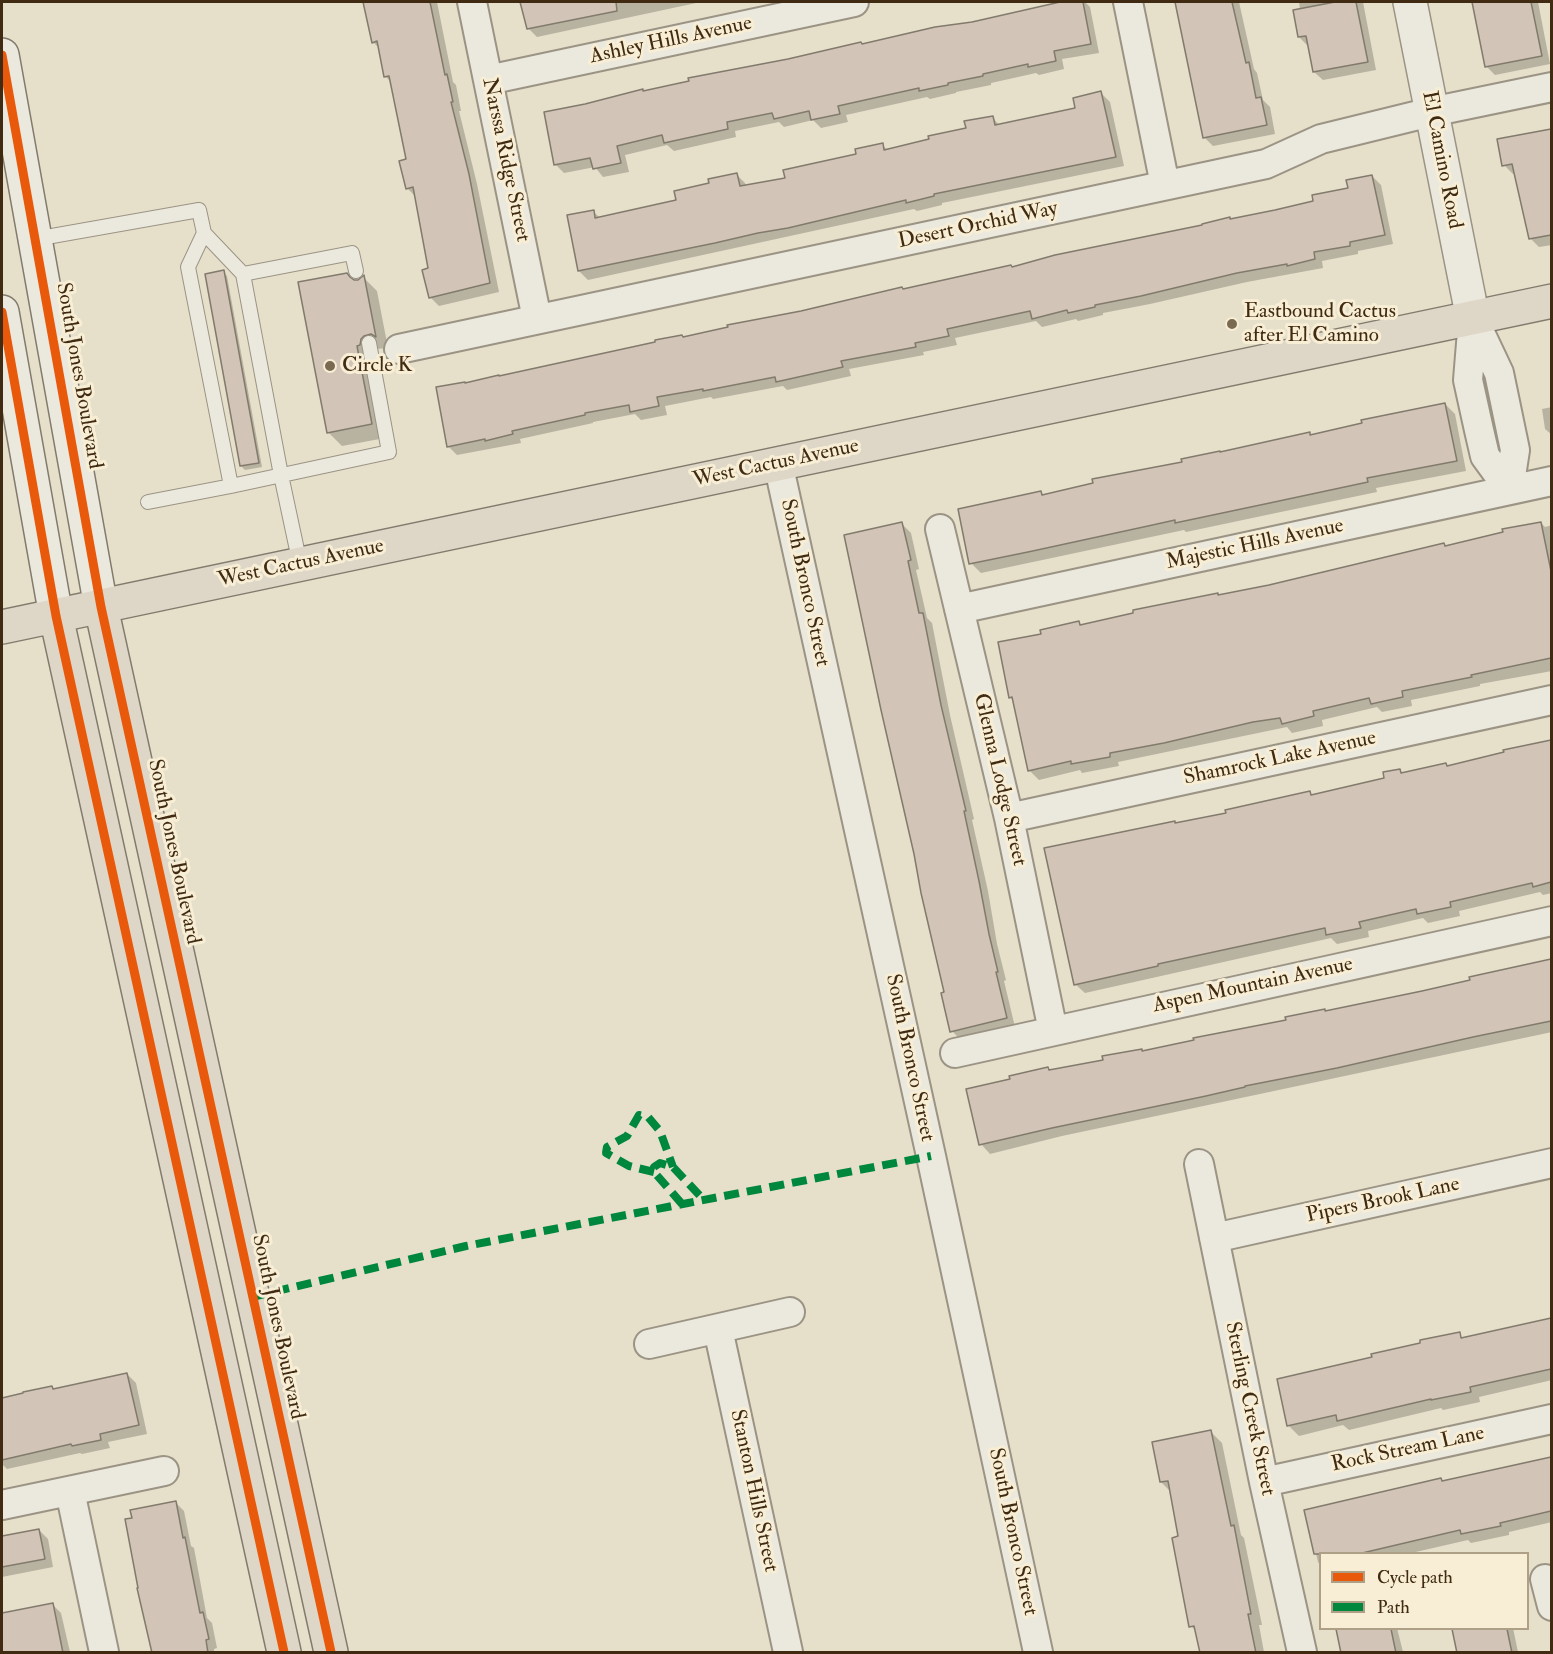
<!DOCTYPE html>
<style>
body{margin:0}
#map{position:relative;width:1553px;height:1654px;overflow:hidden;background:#e6dfca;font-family:"IM FELL Double Pica",serif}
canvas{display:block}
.frame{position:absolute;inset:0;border:3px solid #402b12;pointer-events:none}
.legend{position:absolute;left:1319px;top:1552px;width:210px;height:78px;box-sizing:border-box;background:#f7eed5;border:2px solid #aea087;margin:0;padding:8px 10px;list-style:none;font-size:18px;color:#402b12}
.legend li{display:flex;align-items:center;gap:12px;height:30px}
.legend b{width:30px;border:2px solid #aea087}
</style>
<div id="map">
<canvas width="1553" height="1654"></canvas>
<div class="frame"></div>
<ul class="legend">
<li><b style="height:8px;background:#e8590c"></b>Cycle path</li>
<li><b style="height:8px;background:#00873e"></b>Path</li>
</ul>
</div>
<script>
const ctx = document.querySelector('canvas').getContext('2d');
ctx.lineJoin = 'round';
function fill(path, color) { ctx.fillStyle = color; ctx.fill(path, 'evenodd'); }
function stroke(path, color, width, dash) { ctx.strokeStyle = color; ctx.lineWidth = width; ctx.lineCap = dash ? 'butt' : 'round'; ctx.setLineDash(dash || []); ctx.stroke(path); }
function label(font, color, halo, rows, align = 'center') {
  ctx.font = font + ' "IM FELL Double Pica",serif'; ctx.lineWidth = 6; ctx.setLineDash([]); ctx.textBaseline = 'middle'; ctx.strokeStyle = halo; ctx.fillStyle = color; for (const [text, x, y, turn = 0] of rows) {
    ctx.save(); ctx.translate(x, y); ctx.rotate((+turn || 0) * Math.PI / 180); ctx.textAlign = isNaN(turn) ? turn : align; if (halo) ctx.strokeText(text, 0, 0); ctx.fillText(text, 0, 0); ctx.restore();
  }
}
const shadow = new Path2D(`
 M 363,2 L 437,2 L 453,82 L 456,85 L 461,111 L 459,111 L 477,184 L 499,292 L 439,306 L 430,297 L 430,269 L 416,197 L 407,188 L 408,160 L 392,83 L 385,76 L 380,49 L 373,42 L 366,8 Z
 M 522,2 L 701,2 L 537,37 L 528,28 Z
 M 1055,2 L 1085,2 L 1090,7 L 1099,53 L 1062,59 L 1064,69 L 1039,75 L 1036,73 L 991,83 L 991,85 L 956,92 L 956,93 L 930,99 L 927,97 L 846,115 L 848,122 L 821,128 L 813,120 L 784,127 L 779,122 L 735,131 L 736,137 L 674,151 L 667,145 L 625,155 L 629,172 L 603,177 L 595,167 L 564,173 L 556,165 L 586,105 L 643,91 L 644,92 L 973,23 L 1055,4 Z
 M 1175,2 L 1239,2 L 1254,69 L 1257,73 L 1263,100 L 1270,107 L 1275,134 L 1213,146 L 1204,137 Z
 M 1299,2 L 1363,2 L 1376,70 L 1323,80 L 1314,72 L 1308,46 L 1299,37 L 1300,10 Z
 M 1473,2 L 1538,2 L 1550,64 L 1495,75 L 1486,66 Z
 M 1101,93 L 1110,102 L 1124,166 L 942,203 L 942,205 L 917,211 L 914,209 L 588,280 L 579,271 L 594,212 L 600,218 L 678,201 L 710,184 L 736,174 L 745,183 L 746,187 L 786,179 L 858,156 L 882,144 L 888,151 L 968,129 L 992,117 L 1000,126 L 1077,109 Z
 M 1552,130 L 1552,245 L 1539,247 L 1530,238 L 1516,173 L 1513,174 L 1504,165 L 1499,140 Z
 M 1372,176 L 1381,185 L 1393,244 L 1358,251 L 1358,254 L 1322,261 L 1323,268 L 1247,282 L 1150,304 L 1103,313 L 1103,315 L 1078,321 L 1076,319 L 1042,327 L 1036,321 L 955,338 L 957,345 L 923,352 L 924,355 L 849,369 L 851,376 L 787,390 L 783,386 L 713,399 L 711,397 L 665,406 L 667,415 L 641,420 L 635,414 L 593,422 L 593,423 L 520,439 L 521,443 L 457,455 L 448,446 L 464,383 L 684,338 L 1315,202 L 1349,189 Z
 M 223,272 L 227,276 L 262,467 L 245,470 L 241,466 Z
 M 363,277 L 377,291 L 388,348 L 377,349 L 374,353 L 385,438 L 342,446 L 328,432 L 354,281 L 359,281 Z
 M 1445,404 L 1455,414 L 1466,471 L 1376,488 L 1377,492 L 1276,513 L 1186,532 L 1184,530 L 981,573 L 971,563 L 1041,492 L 1044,496 L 1309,433 L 1312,436 Z
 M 1552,407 L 1552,435 L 1545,429 L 1542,409 Z
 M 1541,523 L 1545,527 L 1552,525 L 1552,671 L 1480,684 L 1480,686 L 1411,700 L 1412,706 L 1382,712 L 1377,707 L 1322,720 L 1323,726 L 1292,733 L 1287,727 L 1118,762 L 1119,766 L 1082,773 L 1080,770 L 1039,780 L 1029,770 L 1014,701 L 1010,697 L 1043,635 L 1079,623 L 1082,626 L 1446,547 Z
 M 902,524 L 911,533 L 919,569 L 916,570 L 927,618 L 932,623 L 950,715 L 974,819 L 972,820 L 988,891 L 997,944 L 1006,980 L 1004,981 L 1015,1027 L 961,1040 L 952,1031 L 946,993 Z
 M 1552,741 L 1552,893 L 1543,895 L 1540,892 L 1459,911 L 1460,916 L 1428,923 L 1423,918 L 1368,931 L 1369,937 L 1337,944 L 1331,938 L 1085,993 L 1075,984 L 1175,824 L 1227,814 L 1309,792 L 1313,796 L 1386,779 L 1400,770 L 1403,774 L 1448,767 L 1506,753 L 1505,751 Z
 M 1552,961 L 1552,1032 L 1062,1136 L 990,1154 L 981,1144 L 1050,1072 L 1104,1061 L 1141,1050 L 1143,1052 L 1471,981 L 1471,978 Z
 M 1552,1320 L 1552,1380 L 1479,1397 L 1480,1402 L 1443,1410 L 1441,1408 L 1349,1430 L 1343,1425 L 1299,1436 L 1289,1426 L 1374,1358 L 1459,1334 L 1464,1339 Z
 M 127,1374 L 136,1383 L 147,1434 L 108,1442 L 110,1448 L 82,1454 L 80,1453 L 7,1469 L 2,1464 L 2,1400 L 52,1388 L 54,1390 Z
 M 1211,1432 L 1222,1443 L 1241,1535 L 1244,1538 L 1262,1625 L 1259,1625 L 1264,1652 L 1201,1652 L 1197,1632 L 1191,1626 L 1180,1538 L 1171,1492 L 1161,1482 Z
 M 1552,1459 L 1552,1522 L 1509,1532 L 1509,1535 L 1471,1543 L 1468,1540 L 1407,1554 L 1320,1554 L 1320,1565 L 1318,1562 L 1306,1511 Z
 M 176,1503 L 184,1511 L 191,1546 L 194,1548 L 207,1618 L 212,1623 L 217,1648 L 214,1649 L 214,1652 L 153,1652 Z
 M 39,1530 L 48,1539 L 53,1567 L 2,1577 L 2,1537 Z
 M 52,1604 L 61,1613 L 70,1652 L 2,1652 L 2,1614 Z
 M 1336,1628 L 1397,1628 L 1403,1652 L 1342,1652 Z
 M 1454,1628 L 1513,1628 L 1518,1652 L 1459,1652 Z`);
const building = new Path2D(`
 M 363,2 L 430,2 L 445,75 L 447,74 L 453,102 L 451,102 L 469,174 L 490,283 L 429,298 L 422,270 L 428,268 L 413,187 L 406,189 L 399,161 L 406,159 L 389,76 L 384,77 L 377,41 L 372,43 Z
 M 520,2 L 616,2 L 617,11 L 527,29 Z
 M 1060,2 L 1083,2 L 1091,44 L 1054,51 L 1056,61 L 1028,67 L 1028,64 L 983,74 L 983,76 L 948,83 L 948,85 L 919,91 L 919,88 L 838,106 L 840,114 L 811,120 L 809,111 L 774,119 L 772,113 L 727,122 L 728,129 L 664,143 L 662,135 L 617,146 L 621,163 L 593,169 L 590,158 L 554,165 L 544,112 L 585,104 L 643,89 L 643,91 L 689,81 L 688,78 L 788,59 L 861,42 L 862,44 L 935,27 L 972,22 Z
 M 1175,2 L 1232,2 L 1246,63 L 1249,62 L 1256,98 L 1261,97 L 1267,125 L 1203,138 Z
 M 1335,2 L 1356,2 L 1368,62 L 1313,72 L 1306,36 L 1298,37 L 1293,10 Z
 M 1472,2 L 1531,2 L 1542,56 L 1485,67 Z
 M 1101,91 L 1116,157 L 934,194 L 934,196 L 906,203 L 906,200 L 788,228 L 758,233 L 715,243 L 578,271 L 567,215 L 594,210 L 595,218 L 676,200 L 674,191 L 709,183 L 708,179 L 737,173 L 740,186 L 785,178 L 783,170 L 856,154 L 855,149 L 883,143 L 884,150 L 929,139 L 928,136 L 966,128 L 964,121 L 993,116 L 995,125 L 1075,108 L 1073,98 Z
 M 1551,129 L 1551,235 L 1529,239 L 1512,164 L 1502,166 L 1497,139 Z
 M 1372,175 L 1385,235 L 1350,242 L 1350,246 L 1314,252 L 1315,259 L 1287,266 L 1287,264 L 1237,273 L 1141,296 L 1095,305 L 1095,307 L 1068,313 L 1067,310 L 1032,319 L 1030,311 L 947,329 L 949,336 L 915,343 L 916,347 L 841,361 L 843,367 L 776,382 L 775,377 L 703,391 L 703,389 L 657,397 L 659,406 L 630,412 L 629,405 L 585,413 L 585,415 L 512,431 L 513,434 L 485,441 L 485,439 L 447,447 L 436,387 L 465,382 L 465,383 L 499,375 L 499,376 L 655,342 L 655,340 L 682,335 L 683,337 L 728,327 L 727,325 L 801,311 L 902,287 L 903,289 L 1011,265 L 1012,267 L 1055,255 L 1202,225 L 1202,224 L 1230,217 L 1230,219 L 1275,210 L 1313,201 L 1312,195 L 1348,188 L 1346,180 Z
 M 224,270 L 259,463 L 240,466 L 205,274 Z
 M 347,273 L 350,277 L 354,280 L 358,280 L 364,275 L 376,337 L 371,334 L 364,336 L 361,339 L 360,345 L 357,346 L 372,424 L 327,433 L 298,282 Z
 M 1445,403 L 1457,461 L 1367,478 L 1368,482 L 1265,504 L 1175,523 L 1175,520 L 1148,526 L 1028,552 L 969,564 L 958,509 L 1041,491 L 1042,495 L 1093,483 L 1092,479 L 1182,462 L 1181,459 L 1220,451 L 1220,452 L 1310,432 L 1310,435 L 1362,423 L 1361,420 Z
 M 902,522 L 911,560 L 908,561 L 919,613 L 923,613 L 941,705 L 966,811 L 964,811 L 979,881 L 989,934 L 998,972 L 996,972 L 1007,1018 L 950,1032 L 941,993 L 944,992 L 921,893 L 914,854 L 881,710 L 844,535 Z
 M 1541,522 L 1551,571 L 1551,658 L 1471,675 L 1472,677 L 1402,691 L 1403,697 L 1371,704 L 1369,698 L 1313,711 L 1314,716 L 1282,724 L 1280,718 L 1253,722 L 1164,743 L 1110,753 L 1110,757 L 1071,764 L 1071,761 L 1028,771 L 1012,697 L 1009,698 L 998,642 L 1041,634 L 1040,630 L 1079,621 L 1080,625 L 1133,613 L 1133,610 L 1218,593 L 1218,595 L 1269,585 L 1444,543 L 1445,546 L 1503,532 L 1502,529 Z
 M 1551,740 L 1551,882 L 1533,887 L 1532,883 L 1450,902 L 1451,907 L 1417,914 L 1416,909 L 1359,922 L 1361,928 L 1326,935 L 1325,928 L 1158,964 L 1158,966 L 1074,985 L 1044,848 L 1175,821 L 1175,823 L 1226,813 L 1225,810 L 1310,791 L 1311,795 L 1384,778 L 1383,772 L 1400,769 L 1401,773 L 1446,763 L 1447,766 L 1504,752 L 1503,750 Z
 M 1551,959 L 1551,1021 L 1473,1037 L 1337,1068 L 1245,1086 L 1245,1087 L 1206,1096 L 1052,1128 L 979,1145 L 966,1089 L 1010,1079 L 1009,1076 L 1048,1067 L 1049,1070 L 1103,1060 L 1102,1056 L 1142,1049 L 1142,1051 L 1194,1040 L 1193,1038 L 1286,1020 L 1285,1017 L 1325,1009 L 1325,1011 L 1422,991 L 1470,980 L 1469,977 Z
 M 1551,1318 L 1551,1369 L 1470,1387 L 1471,1392 L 1431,1400 L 1431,1399 L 1337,1421 L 1336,1415 L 1287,1426 L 1277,1379 L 1372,1357 L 1371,1354 L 1420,1343 L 1420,1340 L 1460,1332 L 1461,1338 Z
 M 127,1373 L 139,1425 L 100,1434 L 101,1440 L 72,1446 L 71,1444 L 2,1460 L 2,1398 L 23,1393 L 23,1392 L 52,1386 L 53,1389 Z
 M 1211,1430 L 1231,1526 L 1234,1525 L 1251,1614 L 1248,1614 L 1256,1653 L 1200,1653 L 1194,1626 L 1189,1627 L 1172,1538 L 1178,1536 L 1168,1481 L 1160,1482 L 1152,1442 Z
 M 1551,1457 L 1551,1511 L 1500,1523 L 1501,1526 L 1461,1534 L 1460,1530 L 1358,1554 L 1314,1554 L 1304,1510 L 1441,1478 L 1442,1481 Z
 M 176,1501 L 183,1538 L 185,1537 L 200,1613 L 203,1612 L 209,1639 L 206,1640 L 208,1653 L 152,1653 L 137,1588 L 138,1588 L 125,1519 L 132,1518 L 130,1510 Z
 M 39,1529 L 45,1559 L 2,1567 L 2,1536 Z
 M 53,1603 L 63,1653 L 2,1653 L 2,1613 Z
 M 1336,1629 L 1391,1629 L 1396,1653 L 1341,1653 Z
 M 1452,1629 L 1507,1629 L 1512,1653 L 1457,1653 Z`);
const service = new Path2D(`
 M 204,233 L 188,267 L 231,486 L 389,452 L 369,343
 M 35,239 L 199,210 L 204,233 L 243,274 L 281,475 L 300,564
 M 243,274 L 352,253 L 356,271
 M 148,502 L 231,486`);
const minor = new Path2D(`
 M 472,2 L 537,319
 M 1128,2 L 1165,185
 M 488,80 L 854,2
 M 1473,319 L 1468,380 L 1479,430 L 1485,456 L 1509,489
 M 1474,320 L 1499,373 L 1515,450 L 1509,489
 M 399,349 L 1266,164 L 1321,139 L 1431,112 L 1552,87
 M 778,463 L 931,1156 L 1038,1652
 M 940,529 L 1009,818 L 1053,1031
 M 959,609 L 1552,481
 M 1009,818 L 1552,700
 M 955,1053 L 1552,921
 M 1199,1164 L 1264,1482 L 1302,1652
 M 1214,1238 L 1552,1163
 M 718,1329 L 788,1652
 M 649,1344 L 790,1312
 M 1264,1482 L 1552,1419
 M 70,1491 L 104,1652
 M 2,1505 L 164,1471
 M 1545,1579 L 1552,1606`);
const tertiary = new Path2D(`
 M 1410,2 L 1473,319`);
const secondary = new Path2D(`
 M 2,55 L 101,607
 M 2,312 L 56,616`);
const primary = new Path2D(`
 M 101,607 L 331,1652
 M 56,616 L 284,1652
 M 2,627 L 1552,301`);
const quiet = new Path2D(`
 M 654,1172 L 629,1166 L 606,1153 L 607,1147 L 627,1136 L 639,1115 L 648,1117 L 660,1131 L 673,1167
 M 682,1204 L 654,1172 L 654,1167 L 660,1163 L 673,1167 L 704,1200
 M 252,1297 L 466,1246 L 931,1156`);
const cycleway = new Path2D(`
 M 2,55 L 101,607 L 331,1652
 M 2,312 L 56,616 L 284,1652`);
const markers = [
 [1232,324,6,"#7a6a52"],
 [330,366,6,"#7a6a52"]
];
const streetNames = [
 ["Ashley Hills Avenue",671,41,-12],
 ["Narssa Ridge Street",505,160,78],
 ["El Camino Road",1441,160,79],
 ["Desert Orchid Way",978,226,-12],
 ["South Jones Boulevard",78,376,80],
 ["West Cactus Avenue",776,464,-12],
 ["Majestic Hills Avenue",1255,545,-12],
 ["West Cactus Avenue",301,564,-12],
 ["South Bronco Street",804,583,78],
 ["Shamrock Lake Avenue",1280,759,-12],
 ["Glenna Lodge Street",999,780,77],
 ["South Jones Boulevard",173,852,78],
 ["Aspen Mountain Avenue",1253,986,-12],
 ["South Bronco Street",909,1058,78],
 ["Pipers Brook Lane",1383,1201,-12],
 ["South Jones Boulevard",277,1327,78],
 ["Sterling Creek Street",1249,1409,78],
 ["Rock Stream Lane",1408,1450,-12],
 ["Stanton Hills Street",753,1491,78],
 ["South Bronco Street",1012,1532,78]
];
const poiNames = [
 ["Eastbound Cactus",1244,312],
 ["after El Camino",1244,336],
 ["Circle K",342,366]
];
fill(shadow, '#0003');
fill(building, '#d2c4b6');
stroke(building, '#827b6d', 1.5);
stroke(service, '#9b9485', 16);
stroke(minor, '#9b9485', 32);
stroke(tertiary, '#9b9485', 36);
stroke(secondary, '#827b6d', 36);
stroke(primary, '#827b6d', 36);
stroke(service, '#ebe8dd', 14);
stroke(minor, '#ebe8dd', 28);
stroke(tertiary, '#ebe8dd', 33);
stroke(secondary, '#ebe8dd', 33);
stroke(primary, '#ded6c7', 33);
stroke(quiet, '#00873e', 8, [15, 8]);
stroke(cycleway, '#e8590c', 9);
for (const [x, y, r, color] of markers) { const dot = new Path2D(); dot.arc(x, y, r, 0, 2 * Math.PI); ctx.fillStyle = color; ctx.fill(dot); stroke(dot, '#f7eed5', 2); }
label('21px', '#402b12', '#f7eed5', streetNames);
label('21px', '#402b12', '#f7eed5', poiNames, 'left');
</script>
